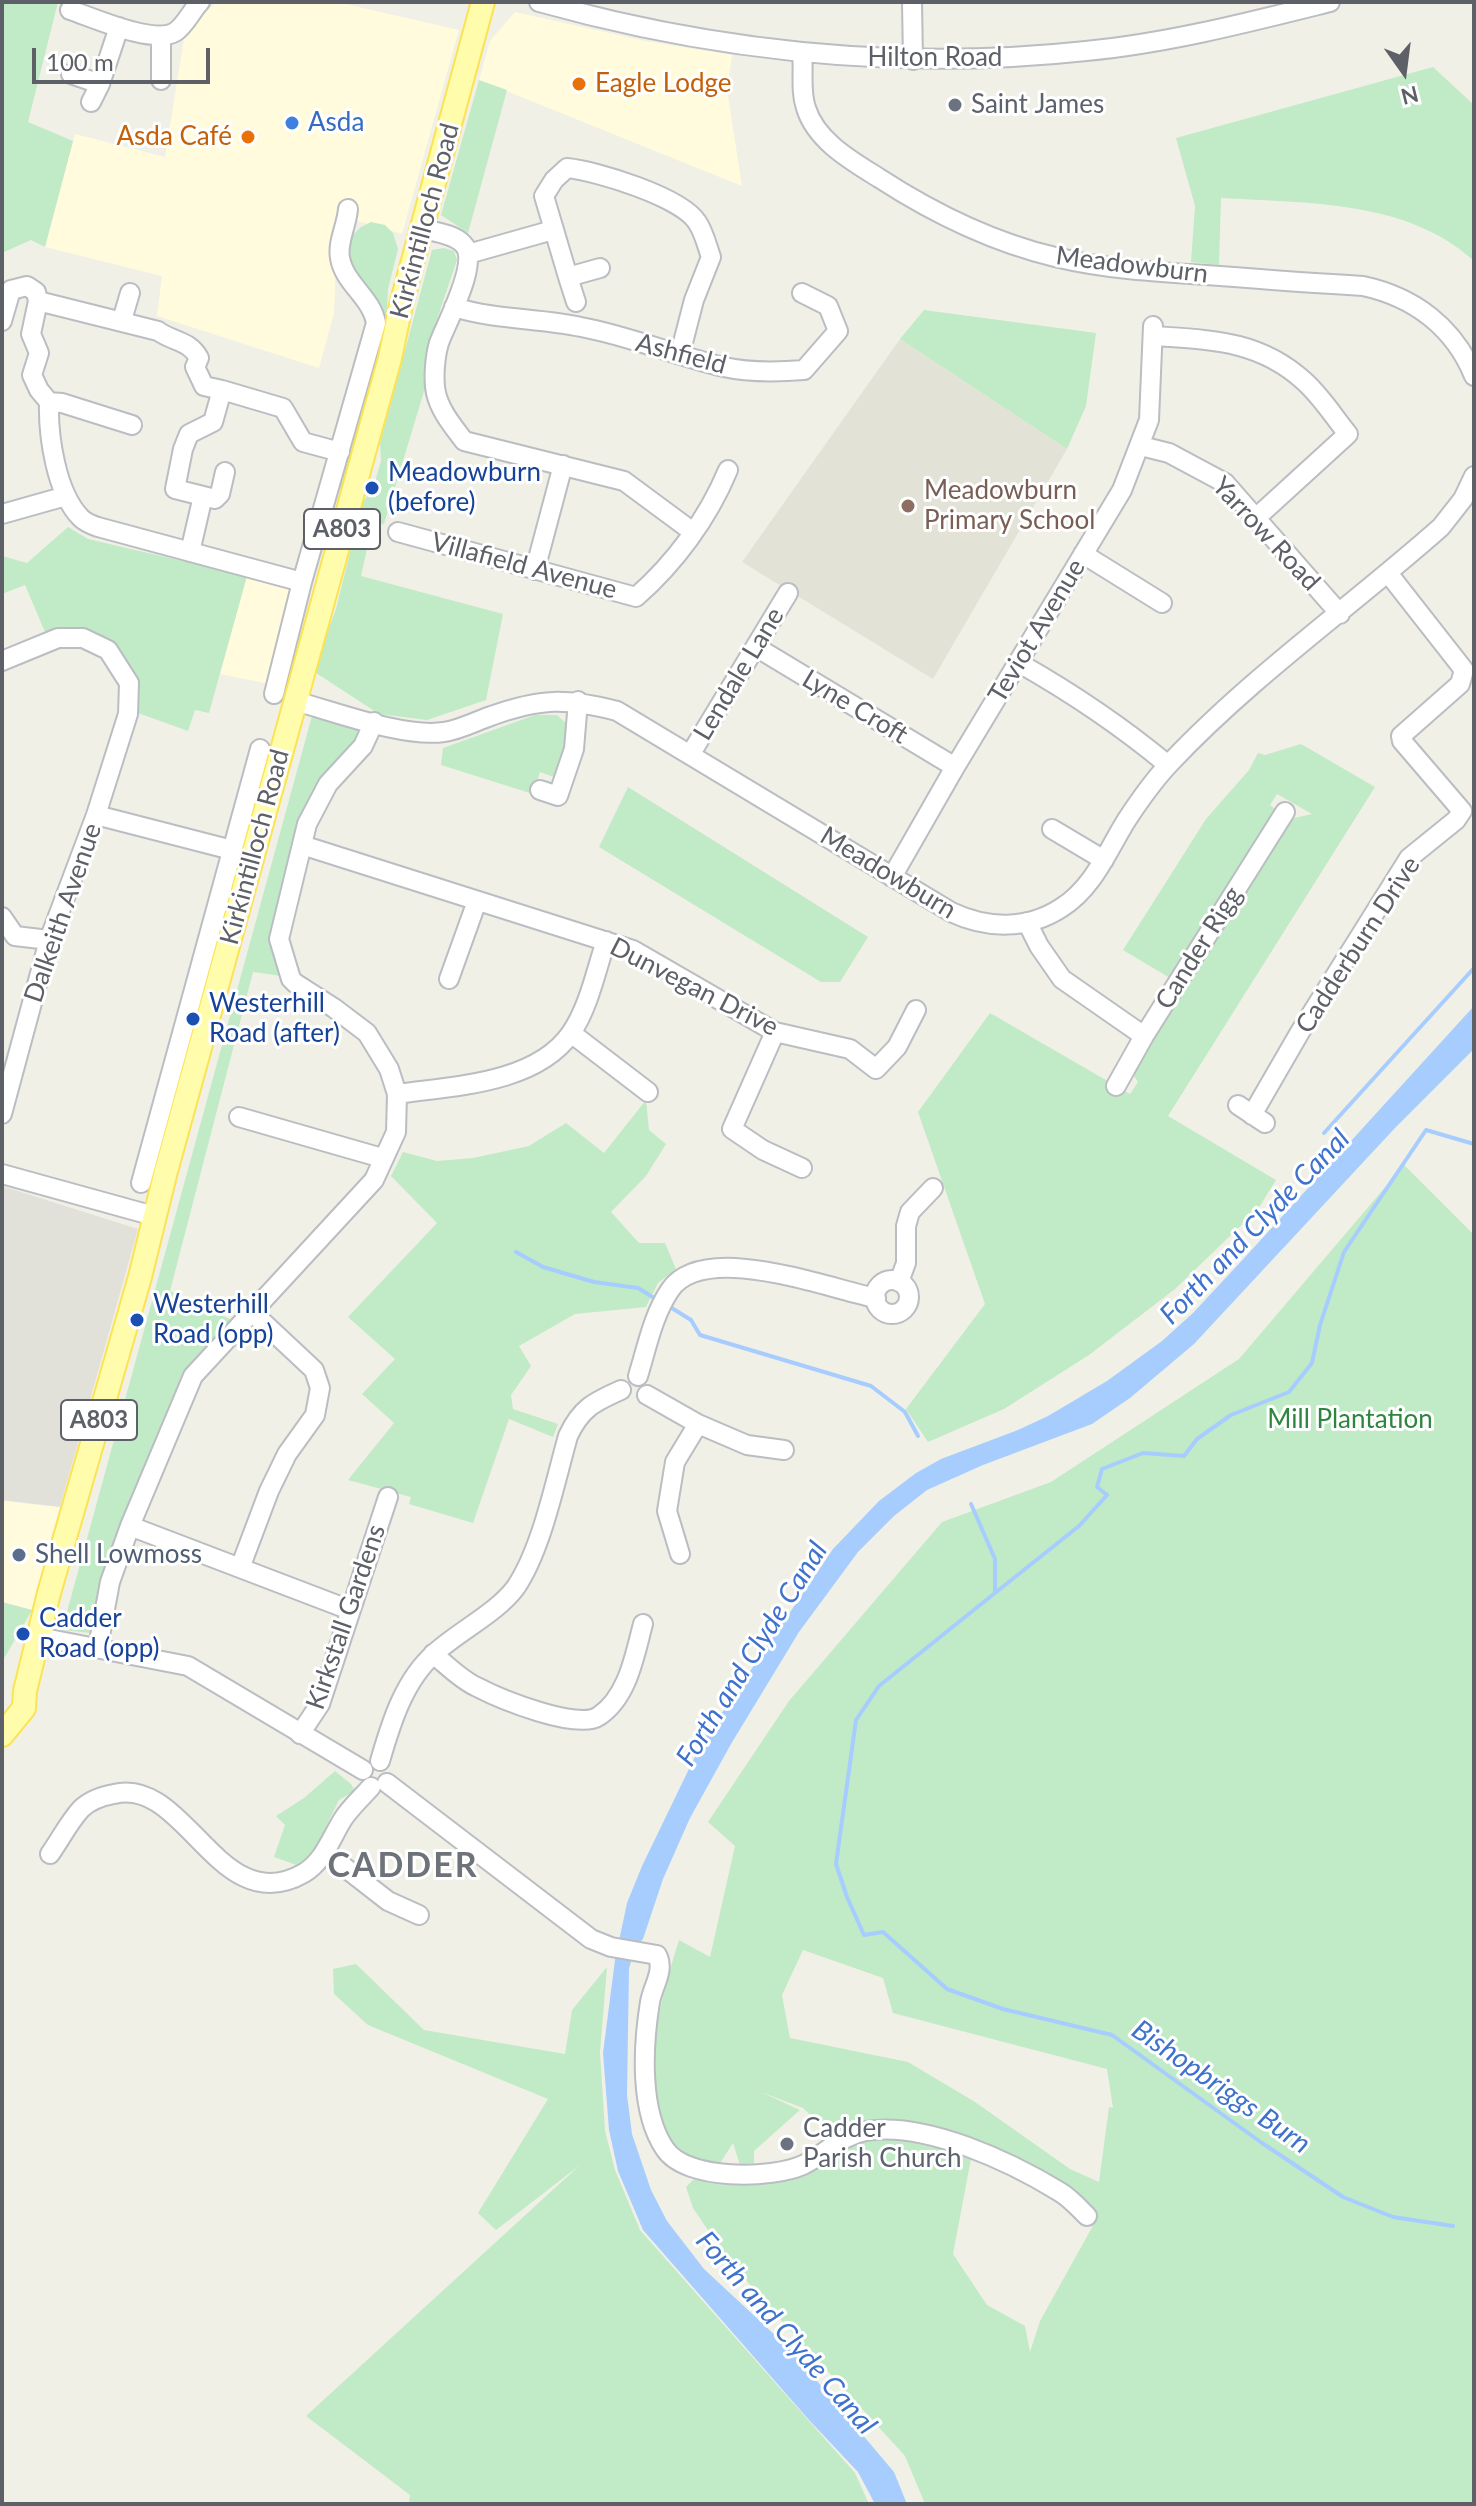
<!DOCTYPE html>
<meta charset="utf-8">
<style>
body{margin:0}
#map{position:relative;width:1476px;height:2506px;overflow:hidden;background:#f1f0e6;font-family:Lato,sans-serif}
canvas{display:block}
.frame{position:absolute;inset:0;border:4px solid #5d6067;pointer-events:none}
.north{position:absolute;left:1364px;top:32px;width:80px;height:80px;-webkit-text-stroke:6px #fff;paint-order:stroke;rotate:166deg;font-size:22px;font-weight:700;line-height:32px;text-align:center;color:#5d6067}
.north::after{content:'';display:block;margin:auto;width:28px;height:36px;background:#5d6067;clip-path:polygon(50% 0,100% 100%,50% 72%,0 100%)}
.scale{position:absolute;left:32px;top:48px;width:178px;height:36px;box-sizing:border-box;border:4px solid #5d6067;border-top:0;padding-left:10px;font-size:24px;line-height:28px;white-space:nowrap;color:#5d6067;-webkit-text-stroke:6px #fff;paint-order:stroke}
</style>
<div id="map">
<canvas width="1476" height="2506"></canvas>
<div class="frame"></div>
<div class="north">N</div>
<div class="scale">100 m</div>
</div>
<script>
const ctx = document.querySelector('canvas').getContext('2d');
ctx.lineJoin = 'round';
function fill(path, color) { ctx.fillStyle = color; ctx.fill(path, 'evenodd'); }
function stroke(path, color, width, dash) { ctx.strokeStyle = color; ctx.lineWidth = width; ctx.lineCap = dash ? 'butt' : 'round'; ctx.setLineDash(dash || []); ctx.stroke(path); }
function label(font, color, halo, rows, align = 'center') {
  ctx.font = font + ' Lato,sans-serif'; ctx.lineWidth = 6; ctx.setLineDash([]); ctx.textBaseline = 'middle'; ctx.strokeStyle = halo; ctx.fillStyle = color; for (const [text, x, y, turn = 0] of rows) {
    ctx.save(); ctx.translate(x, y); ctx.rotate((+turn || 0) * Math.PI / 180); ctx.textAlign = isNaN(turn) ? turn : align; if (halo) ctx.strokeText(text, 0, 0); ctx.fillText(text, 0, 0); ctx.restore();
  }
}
const commercial = new Path2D(`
 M 216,2 L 337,2 L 459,30 L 402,234 L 338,215 L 334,313 L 319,368 L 157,316 L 162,276 L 45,247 L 75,134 L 165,157 L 185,33 Z
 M 515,12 L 645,41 L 732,55 L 727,90 L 742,186 L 479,80 L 490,41 Z
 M 247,576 L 311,592 L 284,687 L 220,674 Z
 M 2,1501 L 60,1507 L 32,1610 L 2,1602 Z`);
const industrial = new Path2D(`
 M 2,1186 L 138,1229 L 60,1507 L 2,1500 Z`);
const education = new Path2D(`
 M 900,339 L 1067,449 L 933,679 L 742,562 Z`);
const green = new Path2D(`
 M 2,2 L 58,2 L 28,122 L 73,141 L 45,247 L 31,240 L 2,253 Z
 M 1433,67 L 1474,105 L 1474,261 C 1408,200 1306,203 1221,198 L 1219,265 L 1191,262 L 1195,206 L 1176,138 Z
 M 479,80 L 507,90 L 468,233 L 441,215 Z
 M 371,222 L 385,225 L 393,233 L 398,249 L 388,289 L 386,328 L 341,489 L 337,489 L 383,324 L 346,255 L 348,239 L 361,227 Z
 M 444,248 L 454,251 L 457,260 L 433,331 L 425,388 L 384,524 L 373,522 L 361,576 L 503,614 L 486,700 L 427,720 L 379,714 L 313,671 L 336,609 L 362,504 L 374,485 L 381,461 L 380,443 L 432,250 Z
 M 924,310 L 1096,333 L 1086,406 L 1067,449 L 900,339 Z
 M 68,527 L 88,539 L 247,576 L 209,713 L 195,710 L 188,731 L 135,712 C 144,671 118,637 77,629 C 67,627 55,630 45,632 L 25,585 L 2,594 L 2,556 L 27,563 Z
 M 535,715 L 557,715 L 567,724 L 564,755 L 554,777 L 540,772 L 533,794 L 441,765 L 443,748 Z
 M 312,716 L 360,730 L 355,743 L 325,777 L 273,934 L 275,958 L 282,976 L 253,972 L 170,1291 L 234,1321 L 122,1523 L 91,1633 L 62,1630 Z
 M 1301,744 L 1375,787 L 1168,1116 L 1276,1180 L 1258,1209 L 1175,1289 L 1089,1355 L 1004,1409 L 928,1442 L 906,1409 L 985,1304 L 918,1112 L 990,1013 L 1130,1094 L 1138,1082 L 1132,1073 L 1290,819 L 1312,814 L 1277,794 L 1270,805 L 1277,810 L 1170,978 L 1123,950 L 1206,819 L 1249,770 L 1258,753 L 1265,755 Z
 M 628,787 L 868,937 L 840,982 L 821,982 L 599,847 Z
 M 646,1100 L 649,1130 L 666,1144 L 646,1176 L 611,1212 L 639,1243 L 665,1243 L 676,1269 L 658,1283 L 646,1307 L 575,1314 L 519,1346 L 531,1366 L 511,1395 L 513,1409 L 558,1424 L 553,1437 L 509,1419 L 473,1523 L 409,1504 L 411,1497 L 348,1480 L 394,1423 L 362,1394 L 395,1359 L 348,1317 L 437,1223 L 391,1176 L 403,1152 L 437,1161 L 473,1158 L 529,1146 L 566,1123 L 604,1153 Z
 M 1404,1165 L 1474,1235 L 1474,2504 L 925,2504 L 905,2456 L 760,2297 L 722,2251 L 693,2208 L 686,2187 L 696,2177 L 750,2185 L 792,2179 L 837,2141 L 803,2108 L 761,2092 L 800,2110 L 754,2151 L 754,2163 L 740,2165 L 733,2143 L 717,2168 L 686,2163 C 634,2096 656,2014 679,1940 L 710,1957 L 735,1846 L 708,1822 L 789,1701 L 942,1522 L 1051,1482 L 1239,1359 ZM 803,1950 L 883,1978 L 893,2013 L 1107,2069 L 1113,2108 L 1109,2107 L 1099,2182 L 1070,2169 L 975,2102 L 908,2062 L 790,2038 L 782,1995 ZM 973,2148 L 1085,2205 L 1095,2222 L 1040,2321 L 1030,2352 L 1025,2326 L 987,2305 L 953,2254 Z
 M 2,1602 L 32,1610 L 2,1662 Z
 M 335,1771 L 351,1784 L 355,1791 L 339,1800 L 310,1859 L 299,1866 L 274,1857 L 285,1825 L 276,1816 L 304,1798 Z
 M 356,1964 L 424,2030 L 565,2054 L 572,2010 L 607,1967 L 600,2052 L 605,2131 L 615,2170 L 640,2230 L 855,2473 L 869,2504 L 409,2504 L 410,2495 L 306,2416 L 580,2165 L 496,2230 L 478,2213 L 548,2099 L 368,2025 L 334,1994 L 333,1969 Z`);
const water = new Path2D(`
 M 1474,1006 L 1474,1049 L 1395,1128 L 1194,1344 L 1130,1398 L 1092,1424 L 983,1465 L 927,1490 L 894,1516 L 858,1552 L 799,1632 L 731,1744 L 690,1818 L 663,1879 L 643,1939 L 635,1947 L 629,1969 L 627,2095 L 632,2134 L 651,2190 L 667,2221 L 704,2269 L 790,2349 L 894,2472 L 907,2504 L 875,2504 L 858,2472 L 809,2420 L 643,2230 L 618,2171 L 609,2130 L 603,2053 L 615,1960 L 627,1903 L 642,1866 L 702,1742 L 833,1549 L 879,1501 L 916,1473 L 941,1459 L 1018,1430 L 1048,1416 L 1107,1381 L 1162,1341 L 1193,1313 L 1247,1255 Z`);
const stream = new Path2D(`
 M 1324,1133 L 1474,968
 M 516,1252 L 543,1267 L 594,1282 L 638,1288 L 659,1301
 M 667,1305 L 691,1320 L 700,1335 L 871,1386 L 905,1412 L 918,1436
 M 971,1504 L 995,1559 L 995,1593 L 879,1686 L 856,1720 L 836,1864 L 847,1897 L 864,1935 L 883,1932 L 947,1989 L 1003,2009 L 1112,2035 L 1262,2143 L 1343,2197 L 1393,2217 L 1453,2226
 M 995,1593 L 1079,1526 L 1107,1495 L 1097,1487 L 1102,1469 L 1143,1453 L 1184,1456 L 1197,1439 L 1231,1415 L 1289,1392 L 1312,1363 L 1320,1325 L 1344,1252 L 1426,1130 L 1474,1144`);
const minor = new Path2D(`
 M 539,2 C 718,52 901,71 1086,51 C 1169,43 1250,22 1330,2
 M 912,2 L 913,60
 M 70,10 C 94,18 154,45 175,32 C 185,26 192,10 200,2
 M 161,36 L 161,80
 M 802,54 C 804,72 800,91 806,108 C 816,141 852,161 879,178 C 933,213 992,242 1055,257 C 1105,269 1155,272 1206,275 C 1258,279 1311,283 1363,286 C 1414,297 1454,327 1474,376
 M 71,74 L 100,84
 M 91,102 L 100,84 L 119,27
 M 423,229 C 435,232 454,234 463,244 C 481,261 446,323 439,343 C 435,356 433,380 436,393 C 440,411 453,426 464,441 L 624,481 L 693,532
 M 468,254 L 553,230
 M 600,268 L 568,277 L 544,196 L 554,180 L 567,168 C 597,171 681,197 697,222 C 704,232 707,246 711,257 L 694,300 L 680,354
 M 568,277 L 576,302
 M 38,301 L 158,331 C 173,342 189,340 199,358 L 195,367 L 204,386 L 222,390
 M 454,307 C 495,320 539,318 581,327 C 630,336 676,356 724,367 C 750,373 778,372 804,370 L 838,331 L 828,306 L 802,293
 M 122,320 L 130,293
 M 2,321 L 11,290 L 27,286 L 36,292 L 38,301 L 31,334 L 39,353 L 32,375 L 39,390 L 49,402 C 48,436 56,493 81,518 C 85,522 92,525 98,527 L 302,582
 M 1153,336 C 1211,340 1259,340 1304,381 C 1321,396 1334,417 1348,434 L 1257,517
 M 49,402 L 62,403 L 132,425
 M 1141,446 L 1169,453 L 1225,483 L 1340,614
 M 203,496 L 215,499 L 220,494 L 225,472
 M 2,514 L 66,496
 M 398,532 L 636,597 C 675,563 708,518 728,470
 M 190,552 L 203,496 L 175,489 L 183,449 L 189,434 L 213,422 L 222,390 L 283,408 L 303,442 L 340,452
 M 1083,554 L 1162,603
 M 535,570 L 563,465
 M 756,647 L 955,767
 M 2,661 L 58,638 L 83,638 L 108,650 L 129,683 L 128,714 L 96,815 L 49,940 L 2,1114
 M 1019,663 C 1072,693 1121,726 1168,765
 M 274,694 L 302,582 L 376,323 C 372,298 344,283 340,258 C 337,242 347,225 348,209
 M 295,701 C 336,712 404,738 444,732 C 460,730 476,721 491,716 C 541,698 566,698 617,711 L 951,912 C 987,929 1027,930 1061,908 C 1093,888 1107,852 1126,821 C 1139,801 1154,780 1170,763 C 1252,676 1352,606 1441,527 L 1463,499 L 1474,476
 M 690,755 L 788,593
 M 540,790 L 558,796 L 574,749 L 578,701
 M 96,815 L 232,850
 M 1052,829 L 1104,860
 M 302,845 L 633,950 L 775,1032 L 850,1049 L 876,1069 L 897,1047 L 916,1010
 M 892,877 L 955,767 L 1122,490 L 1149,420 L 1153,326
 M 2,917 L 15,936 L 49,940
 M 1027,922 L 1039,946 L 1062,979 L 1144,1036
 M 449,979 L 477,901
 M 775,1032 L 732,1129 L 763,1150 L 802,1168
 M 571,1033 L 648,1092
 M 1116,1086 L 1144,1036 L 1285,812
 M 397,1094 C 452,1086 536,1084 571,1033 C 589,1007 596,970 606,941
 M 1238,1105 L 1265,1123
 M 1252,1115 L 1300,1032 L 1409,858 L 1456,820 L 1462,811 L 1402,741 L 1401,736 L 1460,684 L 1464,670 L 1388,573
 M 239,1117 L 382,1158
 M 2,1174 L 154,1216
 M 141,1183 L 260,749
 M875 1297a17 17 0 1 1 34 0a17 17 0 1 1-34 0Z
 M 899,1282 L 906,1263 L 906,1226 L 910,1212 L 933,1188
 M 638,1376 C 647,1347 653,1315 670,1290 C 704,1240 829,1289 876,1298
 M 647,1395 L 698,1424 L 747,1445 L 784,1450
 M 130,1526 L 350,1610
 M 680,1554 L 667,1511 L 675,1462 L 698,1424
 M 240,1568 L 269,1491 L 287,1454 L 315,1415 L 320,1388 L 314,1370 L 252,1312
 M 39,1637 L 188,1666 L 363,1770
 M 98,1647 L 110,1582 L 130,1526 L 193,1376 L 374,1180 L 396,1132 L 397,1094 L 389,1069 L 367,1033 L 334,1008 L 295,983 L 291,979 L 279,939 L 307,824 L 328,784 L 363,746 L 374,722
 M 433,1654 C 447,1665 461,1680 477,1687 C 500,1699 578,1731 599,1716 C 628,1697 635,1654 643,1624
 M 300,1734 L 320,1704 L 388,1497
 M 380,1761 C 391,1723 404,1680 435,1653 C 459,1631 497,1613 516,1587 C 542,1548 555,1482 568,1436 C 581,1408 594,1402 621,1390
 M 387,1783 L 591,1939 L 611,1947 L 657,1955 C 665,1971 653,1985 650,2002 C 643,2045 639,2111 665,2149 C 686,2181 772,2179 803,2165 C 826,2154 839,2136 866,2131 C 925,2121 1011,2162 1060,2192 C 1070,2198 1079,2208 1087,2216
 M 325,1852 L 388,1901 L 419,1915
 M 50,1854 C 60,1840 69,1822 81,1809 C 89,1801 103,1796 114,1794 C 186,1776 219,1922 304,1873 C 324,1861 331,1838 343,1819 C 350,1808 362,1797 371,1787`);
const major = new Path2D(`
 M 2,1735 L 24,1708 L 25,1691 L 49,1593 L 140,1277 L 166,1171 L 390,358 L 401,305 L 483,2`);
const markers = [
 [579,84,8,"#e8710a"],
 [955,105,8,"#6b7280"],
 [292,123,8,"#3f7fe0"],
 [248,137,8,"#e8710a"],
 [372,488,8,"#1a4fb4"],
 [908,506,8,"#8d6e63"],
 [193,1019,8,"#1a4fb4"],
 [137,1320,8,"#1a4fb4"],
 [19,1555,8,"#5c6f8a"],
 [23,1634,8,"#1a4fb4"],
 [787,2144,8,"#6b7280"]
];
const shields = [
 [342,529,76],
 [99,1420,76]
];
const shieldNames = [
 ["A803",342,529],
 ["A803",99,1420]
];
const streetNames = [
 ["Hilton Road",935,58],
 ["Kirkintilloch Road",425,221,-75],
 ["Meadowburn",1132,265,7],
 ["Ashfield",681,354,15],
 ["Yarrow Road",1266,534,47],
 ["Villafield Avenue",524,566,15],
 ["Teviot Avenue",1037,631,-59],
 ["Lendale Lane",739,674,-59],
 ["Lyne Croft",855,707,31],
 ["Kirkintilloch Road",255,847,-75],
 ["Meadowburn",888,873,31],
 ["Dalkeith Avenue",63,913,-71],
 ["Cadderburn Drive",1358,945,-57],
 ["Cander Rigg",1199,948,-58],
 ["Dunvegan Drive",694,987,27],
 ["Kirkstall Gardens",346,1617,-71]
];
const foodNames = [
 ["Eagle Lodge",595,84],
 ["Asda Café",232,137,"right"]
];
const worshipNames = [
 ["Saint James",971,105],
 ["Cadder",803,2129],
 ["Parish Church",803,2159]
];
const shopNames = [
 ["Asda",308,123]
];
const transitNames = [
 ["Meadowburn",388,473],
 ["(before)",388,503],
 ["Westerhill",209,1004],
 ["Road (after)",209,1034],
 ["Westerhill",153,1305],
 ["Road (opp)",153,1335],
 ["Cadder",39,1619],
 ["Road (opp)",39,1649]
];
const educationNames = [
 ["Meadowburn",924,491],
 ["Primary School",924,521]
];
const parkNames = [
 ["Mill Plantation",1350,1420]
];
const serviceNames = [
 ["Shell Lowmoss",35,1555]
];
const waterNames = [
 ["Forth and Clyde Canal",1255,1227,-46],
 ["Forth and Clyde Canal",752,1654,-58],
 ["Bishopbriggs Burn",1221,2087,35],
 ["Forth and Clyde Canal",786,2333,49]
];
const districtNames = [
 ["CADDER",403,1866]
];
fill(commercial, '#fffbdc');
fill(industrial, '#e1e1da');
fill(education, '#e3e2d6');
fill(green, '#c1eac6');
fill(water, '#a7cdff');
stroke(stream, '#a7cdff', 4);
stroke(minor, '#babdc2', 22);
stroke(major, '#fce353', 26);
stroke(minor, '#fff', 18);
stroke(major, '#fffcac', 22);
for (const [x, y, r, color] of markers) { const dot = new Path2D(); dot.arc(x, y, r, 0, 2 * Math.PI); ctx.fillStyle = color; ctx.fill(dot); stroke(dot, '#fff', 3); }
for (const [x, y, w] of shields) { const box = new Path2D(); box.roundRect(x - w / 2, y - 20, w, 40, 6); ctx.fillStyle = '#fff'; ctx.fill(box); stroke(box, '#5d6067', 2); }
label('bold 24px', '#5d6067', null, shieldNames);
label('26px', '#5d6067', '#fff', streetNames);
label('26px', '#c56008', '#fff', foodNames, 'left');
label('26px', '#5b616d', '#fff', worshipNames, 'left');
label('26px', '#366cbe', '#fff', shopNames, 'left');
label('26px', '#164399', '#fff', transitNames, 'left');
label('26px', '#785e54', '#fff', educationNames, 'left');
label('26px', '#2e853e', '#fff', parkNames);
label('26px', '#4e5e75', '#fff', serviceNames, 'left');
label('italic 28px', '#3f72cd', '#fff', waterNames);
ctx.letterSpacing = '2px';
label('bold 34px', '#6e7279', '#fff', districtNames);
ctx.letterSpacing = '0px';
</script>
